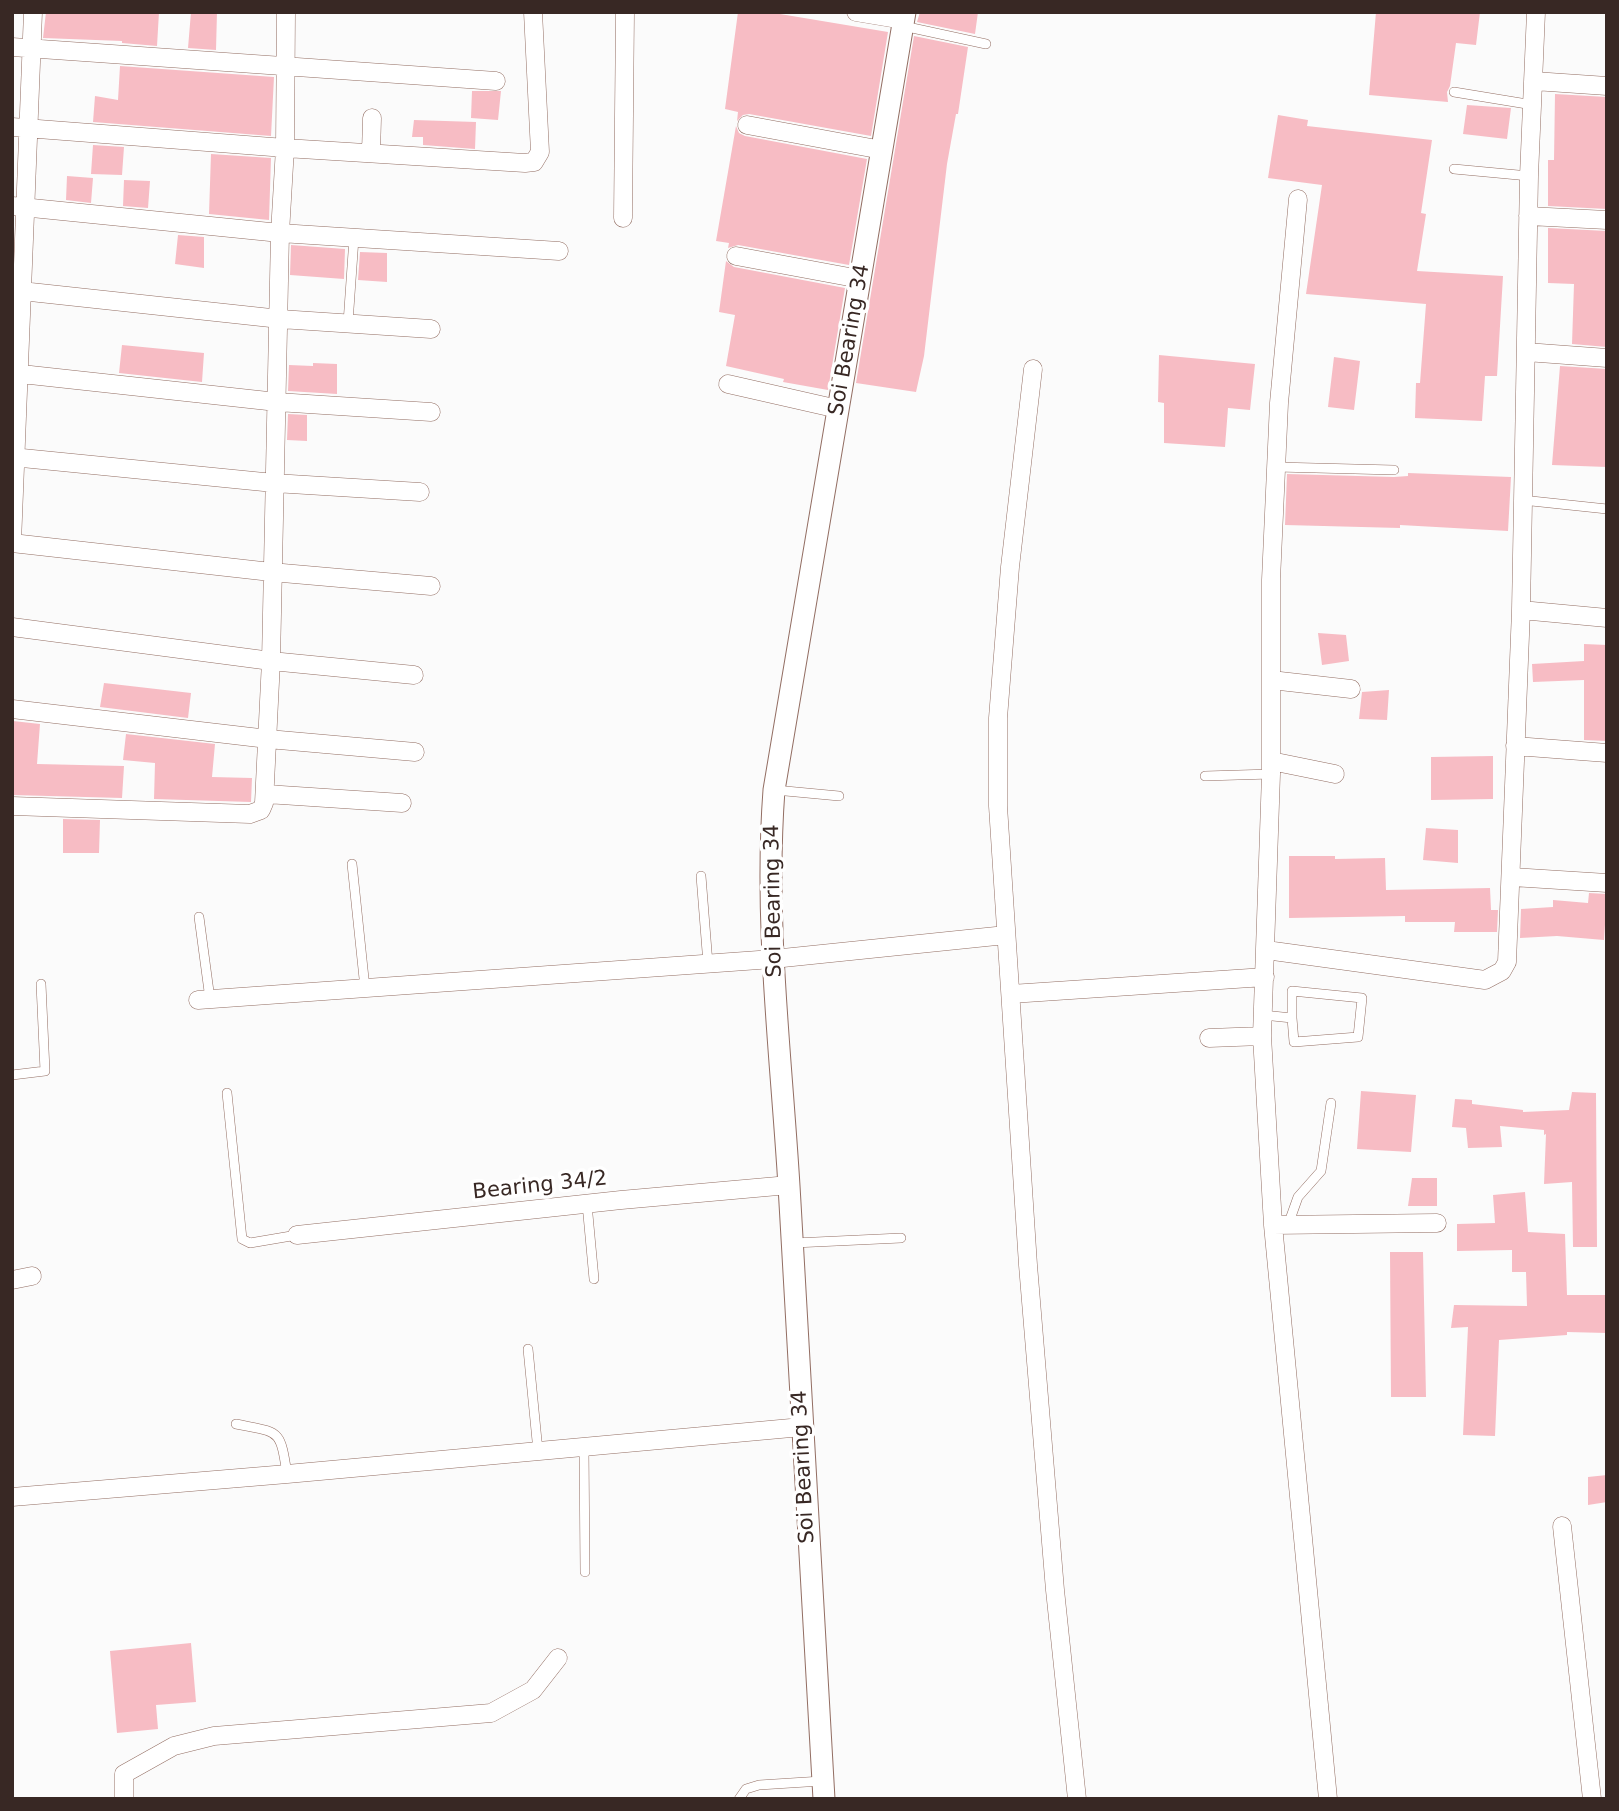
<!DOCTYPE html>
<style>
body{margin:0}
#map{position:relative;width:1619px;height:1811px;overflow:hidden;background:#fbfbfb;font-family:"DejaVu Sans",sans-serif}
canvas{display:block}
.frame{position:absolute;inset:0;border:14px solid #382824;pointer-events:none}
</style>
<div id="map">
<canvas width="1619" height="1811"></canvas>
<div class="frame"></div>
</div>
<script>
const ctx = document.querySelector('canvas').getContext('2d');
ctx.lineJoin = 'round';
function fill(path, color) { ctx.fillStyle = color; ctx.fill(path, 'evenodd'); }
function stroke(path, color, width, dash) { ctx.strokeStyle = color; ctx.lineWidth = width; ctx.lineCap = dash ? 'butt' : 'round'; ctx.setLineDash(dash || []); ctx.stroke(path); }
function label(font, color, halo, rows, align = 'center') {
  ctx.font = font + ' "DejaVu Sans",sans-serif'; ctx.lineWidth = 7; ctx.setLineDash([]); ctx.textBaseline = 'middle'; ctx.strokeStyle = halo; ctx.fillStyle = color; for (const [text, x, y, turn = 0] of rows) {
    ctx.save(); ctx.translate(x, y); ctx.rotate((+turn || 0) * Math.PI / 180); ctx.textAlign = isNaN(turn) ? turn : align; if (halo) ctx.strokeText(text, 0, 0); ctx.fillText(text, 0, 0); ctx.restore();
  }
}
const building = new Path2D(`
 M 46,12 L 159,12 L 157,46 L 122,43 L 122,41 L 43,38 Z
 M 191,12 L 217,12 L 216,50 L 188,48 Z
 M 738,12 L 768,12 L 888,32 L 871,136 L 749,114 L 743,115 L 737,121 L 738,112 L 725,109 Z
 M 920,12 L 978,12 L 975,34 L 917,22 Z
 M 1376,12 L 1480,12 L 1476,45 L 1456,43 L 1450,86 L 1447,92 L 1448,102 L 1369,95 Z
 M 914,36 L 968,47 L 958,114 L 956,114 L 947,164 L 924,356 L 916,392 L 856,383 Z
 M 120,66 L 274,77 L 271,136 L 93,122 L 95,96 L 118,100 Z
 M 472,91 L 501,91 L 498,120 L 471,118 Z
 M 1555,94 L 1607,97 L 1607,209 L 1548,206 L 1548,160 L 1554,160 Z
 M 1467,105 L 1511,108 L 1507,139 L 1463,134 Z
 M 1278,115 L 1308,120 L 1307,126 L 1432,140 L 1421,213 L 1426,214 L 1417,271 L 1503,276 L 1497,376 L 1485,376 L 1482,421 L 1415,418 L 1416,383 L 1420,383 L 1426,304 L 1306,294 L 1322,185 L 1268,178 Z
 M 414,120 L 476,122 L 475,149 L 423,145 L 423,137 L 412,137 Z
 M 736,126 L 739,133 L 745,136 L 867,159 L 849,265 L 738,245 L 728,248 L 729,243 L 716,241 Z
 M 93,145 L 124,147 L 122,175 L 91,174 Z
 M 211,154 L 271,158 L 269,220 L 209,214 Z
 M 67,176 L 93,178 L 91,203 L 66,200 Z
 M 124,180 L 150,181 L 148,208 L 123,206 Z
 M 1548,228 L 1607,231 L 1607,347 L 1572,344 L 1574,284 L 1548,283 Z
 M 178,235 L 204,237 L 204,268 L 175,264 Z
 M 291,245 L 345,249 L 344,279 L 290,275 Z
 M 360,252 L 387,253 L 387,282 L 358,280 Z
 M 726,261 L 734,267 L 845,288 L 828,390 L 783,382 L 784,379 L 726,366 L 735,315 L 719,312 Z
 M 122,345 L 204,353 L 202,382 L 119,373 Z
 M 1159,355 L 1255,364 L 1250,410 L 1228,408 L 1225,447 L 1164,443 L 1164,403 L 1158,402 Z
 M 1334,357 L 1360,361 L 1354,410 L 1328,407 Z
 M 313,363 L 337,364 L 337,394 L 288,391 L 289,365 L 313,366 Z
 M 1560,366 L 1607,369 L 1607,467 L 1552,465 Z
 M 288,414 L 307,415 L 307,441 L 287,440 Z
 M 1408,473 L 1511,477 L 1508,531 L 1400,525 L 1400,528 L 1285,525 L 1287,474 L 1394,477 L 1408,476 Z
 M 1318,633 L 1346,635 L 1349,661 L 1322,665 Z
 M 1584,644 L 1607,645 L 1607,741 L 1584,740 L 1584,680 L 1533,682 L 1532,664 L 1584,661 Z
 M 104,683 L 191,693 L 188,718 L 100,707 Z
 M 1389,690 L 1387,720 L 1359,719 L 1362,692 Z
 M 13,721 L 40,724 L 37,764 L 124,766 L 122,798 L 12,795 Z
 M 126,734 L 215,744 L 212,777 L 252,778 L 251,802 L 154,799 L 155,763 L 123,760 Z
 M 1493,756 L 1493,799 L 1431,800 L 1431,757 Z
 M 63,819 L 100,820 L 99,853 L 63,853 Z
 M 1426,828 L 1458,830 L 1458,863 L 1423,860 Z
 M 1289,856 L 1335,856 L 1335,859 L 1385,858 L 1386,890 L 1490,888 L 1491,910 L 1498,910 L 1497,932 L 1454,932 L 1455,922 L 1405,922 L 1405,916 L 1289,918 Z
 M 1589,893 L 1607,894 L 1604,940 L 1557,936 L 1520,938 L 1521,909 L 1553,907 L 1553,900 L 1588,903 Z
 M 1361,1091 L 1416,1095 L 1411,1152 L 1357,1149 Z
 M 1572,1092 L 1596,1093 L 1597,1247 L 1573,1247 L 1572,1182 L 1544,1184 L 1546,1134 L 1544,1135 L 1544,1130 L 1500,1126 L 1502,1147 L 1468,1148 L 1466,1128 L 1452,1127 L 1455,1099 L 1472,1100 L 1472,1104 L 1523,1110 L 1523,1112 L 1569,1110 Z
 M 1412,1178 L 1437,1178 L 1437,1206 L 1408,1206 Z
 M 1525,1192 L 1528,1232 L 1565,1234 L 1567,1295 L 1607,1295 L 1607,1333 L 1567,1332 L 1567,1335 L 1499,1340 L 1495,1436 L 1463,1435 L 1468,1327 L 1451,1328 L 1454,1305 L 1527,1306 L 1526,1272 L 1512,1272 L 1512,1250 L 1457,1251 L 1457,1224 L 1495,1223 L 1493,1195 Z
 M 1390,1252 L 1423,1252 L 1426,1397 L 1391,1397 Z
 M 1607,1475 L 1607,1502 L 1588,1505 L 1588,1477 Z
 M 191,1643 L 196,1702 L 156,1705 L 158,1729 L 117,1733 L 110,1651 Z`);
const service = new Path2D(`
 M 903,26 L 986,44
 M 1454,92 L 1533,105
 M 1454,169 L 1529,176
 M 348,323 L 354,238
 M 1277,467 L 1394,470
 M 1522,500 L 1607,509
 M 1205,776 L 1271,774
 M 775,790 L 839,796
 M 352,864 L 365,988
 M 701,876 L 708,964
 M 199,917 L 210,999
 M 1263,1015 L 1292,1018 L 1292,991 L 1362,998 L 1358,1037 L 1294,1042 L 1292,1018
 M 12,1075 L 45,1071 L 41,984
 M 227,1093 L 242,1239 L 250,1243 L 297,1235
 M 587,1204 L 594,1279
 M 1288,1225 L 1298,1197 L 1321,1171 L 1331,1103
 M 794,1243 L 901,1238
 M 528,1349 L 538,1451
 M 236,1424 C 280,1433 280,1428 287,1474
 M 584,1447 L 585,1572
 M 739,1799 L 746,1789 L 759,1785 L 822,1781`);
const minor = new Path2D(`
 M 856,12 L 904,20
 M 12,47 L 496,81
 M 1534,81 L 1607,86
 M 747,125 L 882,150
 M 12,127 L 285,148 L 525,163 L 534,162 L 540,152 L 533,12
 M 371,153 L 372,118
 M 1298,199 L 1279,403 L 1271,580 L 1271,774 L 1262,1036 L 1273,1225 L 1328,1799
 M 12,206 L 280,233 L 559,251
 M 1528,216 L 1607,220
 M 623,218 L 625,12
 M 736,256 L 860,279
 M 12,290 L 280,319 L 431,329
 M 1526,352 L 1607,358
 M 1033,369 L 1010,567 L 998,718 L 998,806 L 1028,1265 L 1055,1590 L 1077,1799
 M 12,373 L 277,402 L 431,412
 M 728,384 L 838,409
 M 12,457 L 274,483 L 420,492
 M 12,542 L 33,12
 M 12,543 L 271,572 L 431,586
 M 1521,610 L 1607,618
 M 12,627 L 271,661 L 414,675
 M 1271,680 L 1351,689
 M 12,709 L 268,739 L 415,752
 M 1515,746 L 1607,753
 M 1271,761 L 1335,774
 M 266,794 L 402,803
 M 12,806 L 250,814 L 261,810 L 264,803 L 271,661 L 280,233 L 285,148 L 286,12
 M 1512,877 L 1607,883
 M 1266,950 L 1485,980 L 1502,971 L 1507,962 L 1521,610 L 1529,176 L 1536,12
 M 1011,994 L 1265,977
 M 198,1000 L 773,959 L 1006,935
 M 1209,1038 L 1262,1036
 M 1273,1225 L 1437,1223
 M 297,1235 L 621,1200 L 789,1185
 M 12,1280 L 32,1276
 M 12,1497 L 287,1474 L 802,1427
 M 1562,1526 L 1592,1799
 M 124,1799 L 124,1774 L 174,1746 L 214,1736 L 491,1713 L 533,1690 L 558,1658`);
const tertiary = new Path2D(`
 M 824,1799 C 811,1594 801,1390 789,1186 C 781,1054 764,922 774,790 L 905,12`);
const streetNames = [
 ["Soi Bearing 34",850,340,-80],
 ["Soi Bearing 34",774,901,-91],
 ["Bearing 34/2",540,1186,-6],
 ["Soi Bearing 34",804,1467,-93]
];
fill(building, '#f7bcc4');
stroke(service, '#936e63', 10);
stroke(minor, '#936e63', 19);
stroke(tertiary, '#936e63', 23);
stroke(service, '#fff', 9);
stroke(minor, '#fff', 18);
stroke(tertiary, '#fff', 21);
label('21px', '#382824', '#fff', streetNames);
</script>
